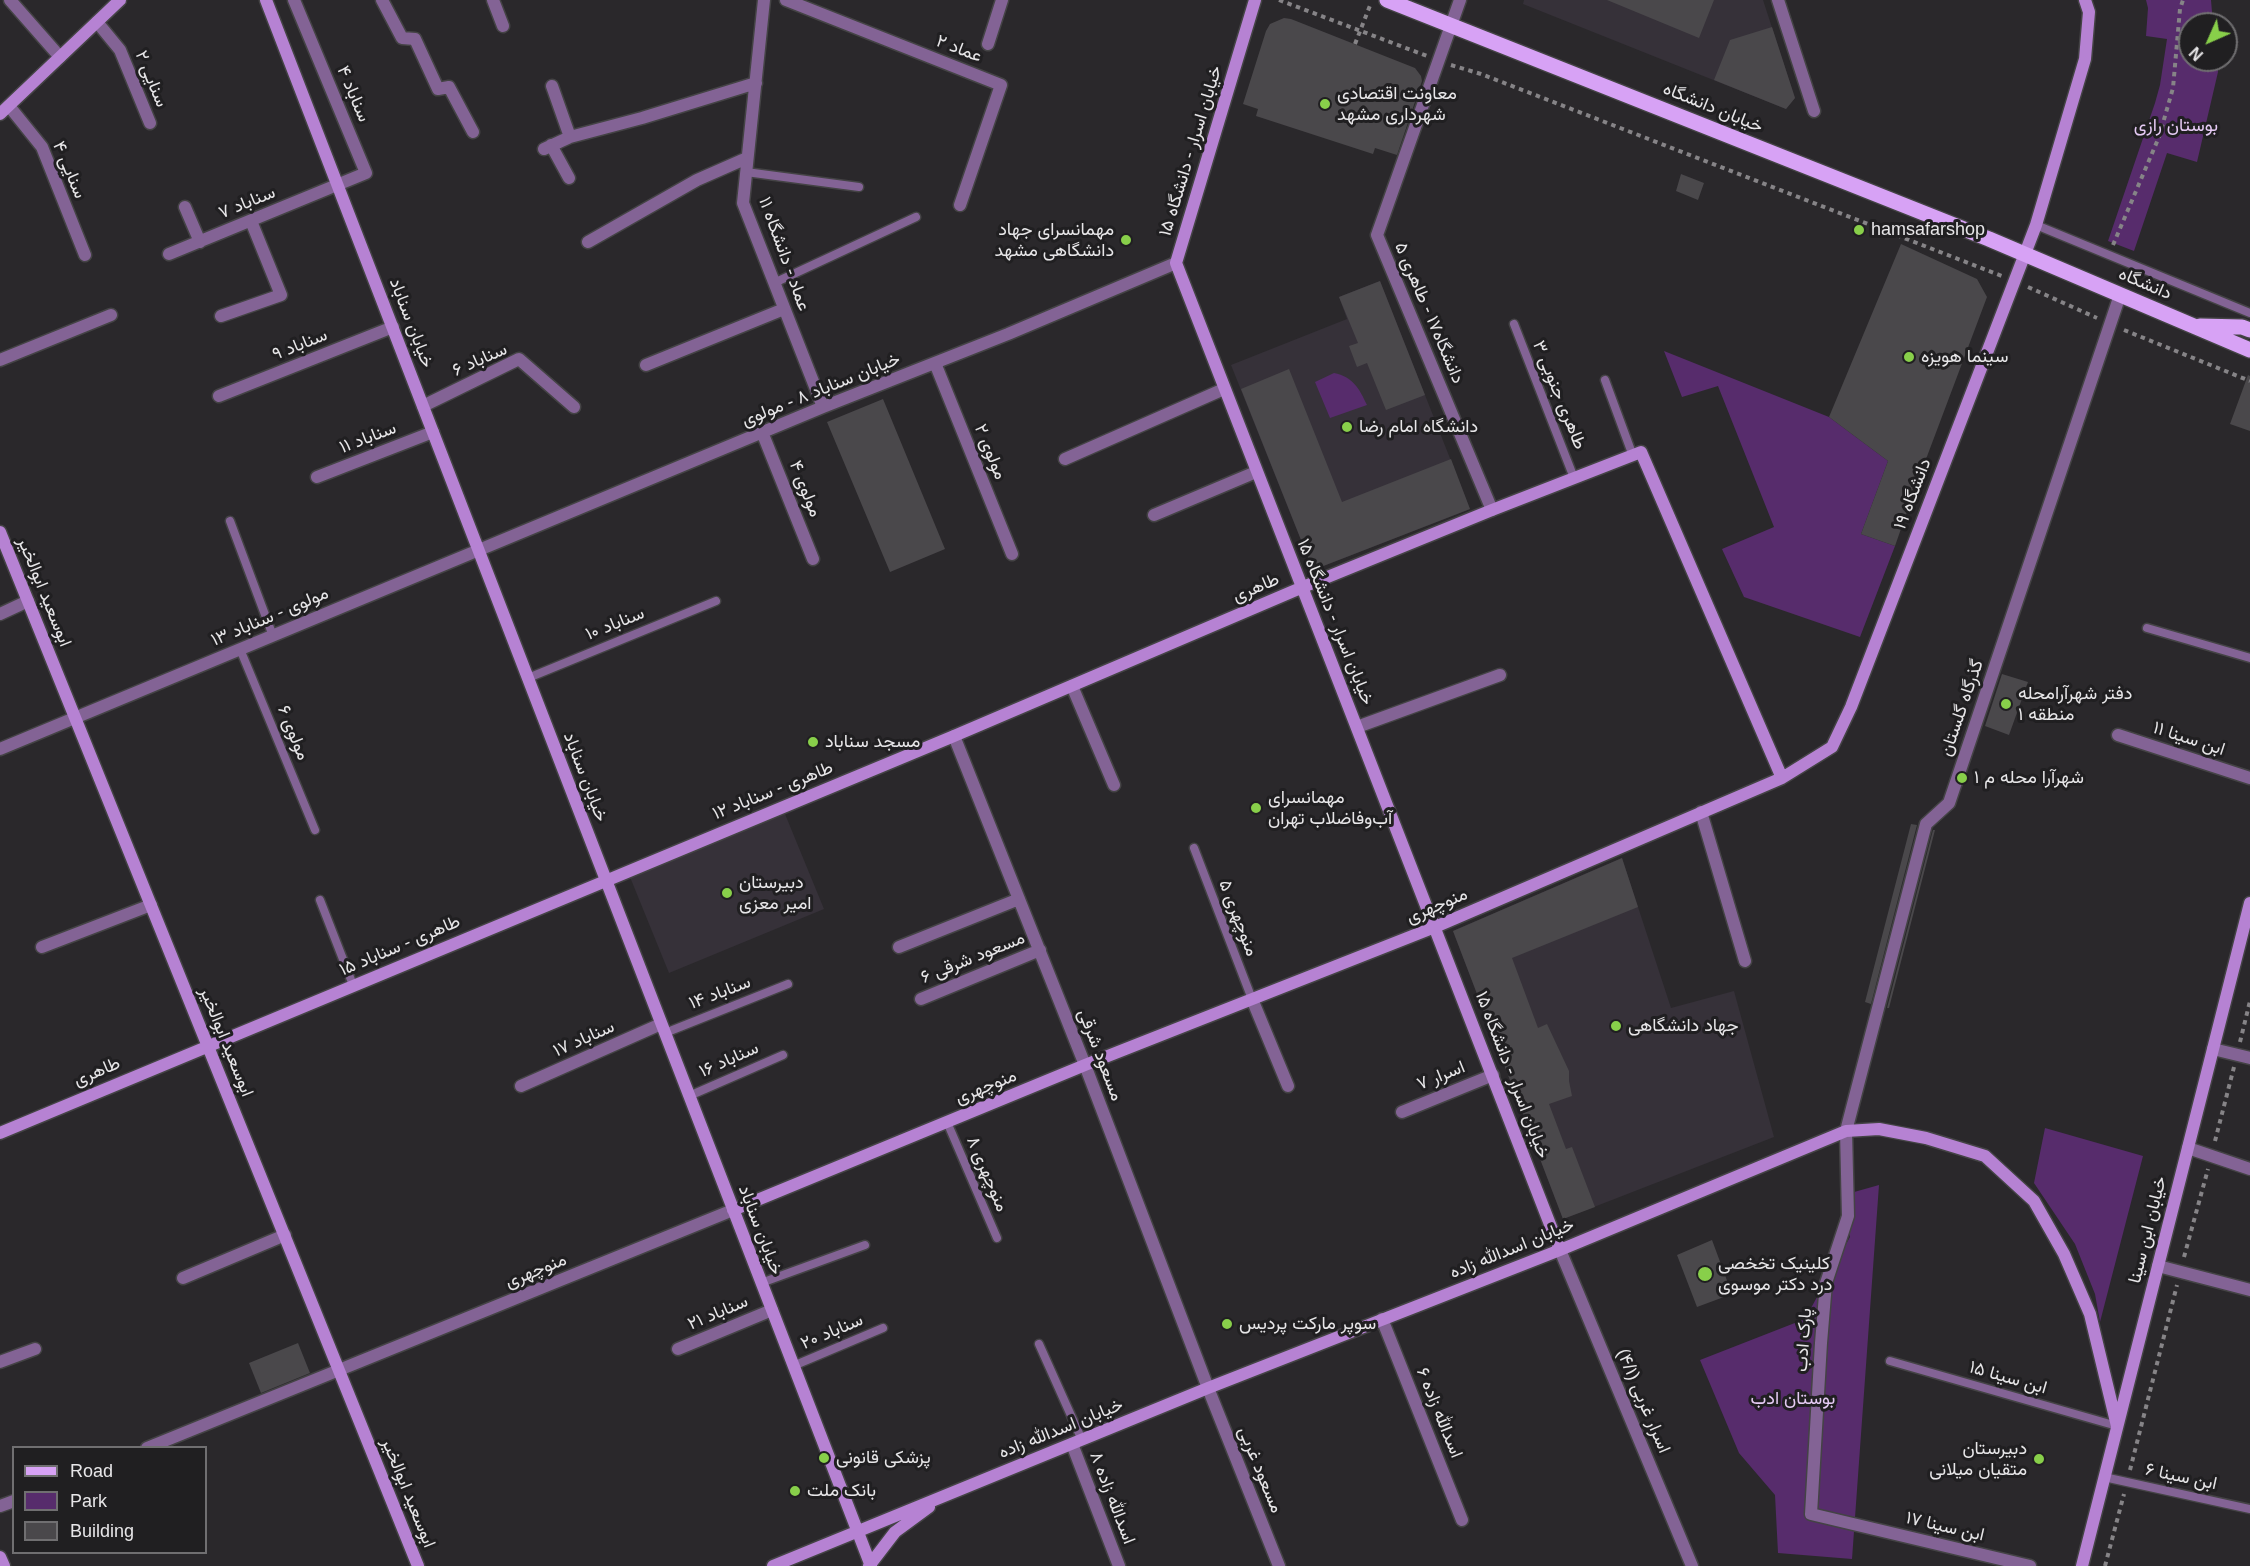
<!DOCTYPE html>
<meta charset="utf-8">
<style>
body{margin:0}
#map{position:relative;width:2250px;height:1566px;overflow:hidden;background:#2a282b;font-family:Arial,sans-serif}
canvas{display:block}
.legend{position:absolute;left:12px;top:1446px;width:195px;height:108px;box-sizing:border-box;background:#201f21;border:2px solid #706f71;margin:0;padding:8px 10px;list-style:none;font-size:18px;color:#e7e6e8}
.legend li{display:flex;align-items:center;gap:12px;height:30px}
.legend b{width:30px;border:2px solid #706f71}
.north{position:absolute;left:2178px;top:12px;width:60px;height:60px;box-sizing:border-box;background:#201f21;border:2px solid #706f71;border-radius:50%;rotate:225deg;font-size:16px;font-weight:700;line-height:24px;text-align:center;color:#e7e6e8}
.north::after{content:'';display:block;margin:auto;width:21px;height:27px;background:#88cf4a;clip-path:polygon(50% 0,100% 100%,50% 72%,0 100%)}
</style>
<div id="map">
<canvas width="2250" height="1566"></canvas>
<ul class="legend">
<li><b style="height:8px;background:#d7a2f5"></b>Road</li>
<li><b style="height:16px;background:#572c6c"></b>Park</li>
<li><b style="height:16px;background:#4a484b"></b>Building</li>
</ul>
<div class="north">N</div>
</div>
<script>
const ctx = document.querySelector('canvas').getContext('2d');
ctx.lineJoin = 'round';
function fill(path, color) { ctx.fillStyle = color; ctx.fill(path, 'evenodd'); }
function stroke(path, color, width, dash) { ctx.strokeStyle = color; ctx.lineWidth = width; ctx.lineCap = dash ? 'butt' : 'round'; ctx.setLineDash(dash || []); ctx.stroke(path); }
function label(font, color, halo, rows, align = 'center') {
  ctx.font = font + ' Arial,Vazirmatn,sans-serif'; ctx.lineWidth = 6; ctx.setLineDash([]); ctx.textBaseline = 'middle'; ctx.strokeStyle = halo; ctx.fillStyle = color; for (const [text, x, y, turn = 0] of rows) {
    ctx.save(); ctx.translate(x, y); ctx.rotate((+turn || 0) * Math.PI / 180); ctx.textAlign = isNaN(turn) ? turn : align; if (halo) ctx.strokeText(text, 0, 0); ctx.fillText(text, 0, 0); ctx.restore();
  }
}
const built = new Path2D(`
 M 1524,0 L 1763,0 L 1795,98 L 1786,109 L 1523,4 Z
 M 1380,281 L 1470,509 L 1313,570 L 1231,365 L 1347,319 L 1339,297 Z
 M 785,814 L 824,909 L 669,973 L 630,877 Z
 M 1622,858 L 1671,1008 L 1734,991 L 1774,1137 L 1563,1219 L 1453,931 Z`);
const green = new Path2D(`
 M 2146,0 L 2211,0 L 2213,24 L 2190,24 L 2190,60 L 2217,60 L 2218,72 L 2197,162 L 2167,153 L 2134,251 L 2108,241 L 2155,103 L 2160,85 L 2167,39 L 2146,36 L 2148,8 Z
 M 1664,351 L 1829,417 L 1888,461 L 1861,534 L 1895,546 L 1860,637 L 1744,597 L 1722,549 L 1774,527 L 1718,386 L 1682,397 Z
 M 1334,373 C 1353,377 1359,388 1367,405 L 1330,418 L 1315,382 Z
 M 2045,1128 L 2143,1156 L 2100,1322 L 2095,1294 L 2075,1244 L 2034,1183 Z
 M 1879,1185 L 1852,1559 L 1778,1553 L 1775,1495 L 1739,1453 L 1700,1360 L 1805,1319 L 1850,1237 L 1840,1196 Z`);
const building = new Path2D(`
 M 1607,0 L 1714,0 L 1699,38 Z
 M 1284,18 L 1291,19 L 1415,68 L 1421,76 L 1422,81 L 1397,155 L 1375,148 L 1373,154 L 1256,116 L 1258,109 L 1243,104 L 1266,31 L 1270,24 Z
 M 1772,27 L 1795,98 L 1786,109 L 1714,80 L 1730,40 Z
 M 1681,174 L 1704,183 L 1698,200 L 1676,191 Z
 M 1901,244 L 1977,279 L 1987,297 L 1917,483 L 1895,546 L 1861,534 L 1888,461 L 1829,417 Z
 M 1380,281 L 1425,395 L 1386,410 L 1367,363 L 1357,367 L 1349,346 L 1358,343 L 1339,297 Z
 M 1289,369 L 1342,502 L 1451,459 L 1470,509 L 1313,570 L 1241,389 Z
 M 2248,375 L 2250,376 L 2250,431 L 2230,424 Z
 M 883,399 L 945,549 L 890,572 L 827,422 Z
 M 2002,674 L 2028,682 L 2009,735 L 1985,726 Z
 M 1911,824 L 1917,825 L 1871,1004 L 1865,1002 Z
 M 1933,830 L 1935,830 L 1889,1008 L 1887,1008 Z
 M 1622,858 L 1638,907 L 1512,958 L 1538,1028 L 1547,1024 L 1569,1071 L 1569,1081 L 1572,1096 L 1549,1104 L 1566,1149 L 1572,1147 L 1595,1207 L 1563,1219 L 1453,931 Z
 M 1712,1240 L 1732,1294 L 1697,1307 L 1677,1255 Z
 M 298,1343 L 310,1373 L 261,1393 L 249,1363 Z`);
const path = new Path2D(`
 M 1279,0 L 1427,56
 M 1355,44 L 1371,3
 M 1451,65 L 1481,74 L 2002,276
 M 2113,245 L 2159,137 L 2173,88 L 2180,9 L 2183,0
 M 2028,287 L 2097,318
 M 2124,330 L 2250,381
 M 2240,1042 L 2250,1001
 M 2215,1141 L 2234,1067
 M 2184,1257 L 2208,1169
 M 2130,1470 L 2177,1285
 M 2105,1566 L 2124,1494`);
const lane = new Path2D(`
 M 746,172 L 859,187
 M 2036,225 L 2250,313
 M 774,283 L 916,217
 M 1514,324 L 1574,478
 M 1605,380 L 1633,456
 M 230,521 L 273,636
 M 2147,628 L 2250,658
 M 240,649 L 315,830
 M 528,678 L 716,601
 M 1194,848 L 1252,999
 M 320,900 L 353,985
 M 665,1033 L 788,984
 M 689,1096 L 783,1055
 M 947,1122 L 997,1238
 M 761,1283 L 865,1245
 M 1039,1344 L 1082,1440
 M 1890,1361 L 2117,1426
 M 793,1366 L 883,1328
 M 2104,1477 L 2250,1509`);
const street = new Path2D(`
 M 10,0 L 60,57
 M 382,0 L 402,38 L 415,39 L 438,89 L 449,87 L 473,132
 M 493,0 L 503,26
 M 764,0 L 743,203 L 823,407
 M 786,0 L 1001,85 L 960,205
 M 1460,0 L 1377,235 L 1492,510
 M 1778,0 L 1814,111
 M 97,22 L 120,50 L 150,123
 M 988,44 L 1002,0
 M 552,86 L 570,137
 M 9,106 L 42,147 L 85,255
 M 551,145 L 569,178
 M 544,149 L 570,137 L 642,118 L 756,83
 M 185,207 L 200,242
 M 588,242 L 697,180 L 747,158
 M 169,254 L 366,173 L 294,0
 M 221,316 L 281,295 L 251,221
 M 0,360 L 111,315
 M 935,363 L 1012,554
 M 646,365 L 784,309
 M 219,396 L 393,327
 M 423,406 L 519,359 L 574,407
 M 762,432 L 813,559
 M 1065,459 L 1224,389
 M 317,477 L 433,432
 M 1154,515 L 1256,472
 M 0,614 L 28,601
 M 1072,686 L 1114,785
 M 1357,727 L 1500,675
 M 2118,735 L 2250,778
 M 954,736 L 1085,1065 L 1208,1388 L 1279,1566
 M 0,749 L 823,407 L 1008,334 L 1176,263
 M 1701,812 L 1745,961
 M 42,947 L 151,905
 M 899,947 L 1019,899
 M 921,999 L 1040,950
 M 1252,999 L 1288,1086
 M 2213,1049 L 2250,1058
 M 521,1086 L 661,1024
 M 1402,1112 L 1493,1075
 M 2188,1148 L 2250,1169
 M 1560,1250 L 1692,1566
 M 2158,1266 L 2250,1290
 M 183,1278 L 285,1235
 M 1382,1319 L 1462,1520
 M 678,1349 L 772,1310
 M 0,1362 L 35,1349
 M 1072,1444 L 1119,1566
 M 147,1448 L 733,1210
 M 0,1506 L 14,1501
 M 2030,1566 L 1811,1514 L 1821,1343 L 1826,1283 L 1848,1216 L 1846,1131 L 1926,824 L 1949,803 L 2120,295`);
const secondary = new Path2D(`
 M 266,0 L 871,1566
 M 1255,0 L 1176,263 L 1560,1250
 M 0,114 L 120,0
 M 0,532 L 418,1566
 M 0,1133 L 954,736 L 1303,587 L 1492,510 L 1641,452 L 1782,778
 M 733,1210 L 1085,1065 L 1435,927 L 1782,778 L 1832,747 L 1851,707 L 2036,225 L 2085,59 L 2089,12 L 2085,0
 M 0,1557 L 4,1566
 M 773,1566 L 1208,1388 L 1560,1250 L 1846,1131 L 1879,1129 L 1926,1138 L 1985,1156 L 2034,1201 L 2064,1254 L 2090,1314 L 2117,1426
 M 869,1566 L 895,1532 L 929,1507
 M 2082,1566 L 2250,903`);
const primary = new Path2D(`
 M 1387,0 L 1989,239 L 2250,350
 M 2200,326 L 2242,327 L 2250,330`);
const markers = [
 [1325,104,6,"#88cf4a"],
 [1859,230,6,"#88cf4a"],
 [1126,240,6,"#88cf4a"],
 [1909,357,6,"#88cf4a"],
 [1347,427,6,"#88cf4a"],
 [2006,704,6,"#88cf4a"],
 [813,742,6,"#88cf4a"],
 [1962,778,6,"#88cf4a"],
 [1256,808,6,"#88cf4a"],
 [727,893,6,"#88cf4a"],
 [1616,1026,6,"#88cf4a"],
 [1705,1274,8,"#88cf4a"],
 [1227,1324,6,"#88cf4a"],
 [824,1458,6,"#88cf4a"],
 [2039,1459,6,"#88cf4a"],
 [795,1491,6,"#88cf4a"]
];
const streetNames = [
 ["عماد ۲",959,49,21],
 ["سنایی ۲",151,79,68],
 ["سناباد ۴",353,94,67],
 ["خیابان دانشگاه",1713,108,22],
 ["خیابان اسرار - دانشگاه ۱۵",1191,151,-73],
 ["سنایی ۴",69,170,67],
 ["سناباد ۷",247,203,-22],
 ["عماد - دانشگاه ۱۱",784,254,70],
 ["دانشگاه",2145,284,23],
 ["دانشگاه۱۷ - طاهری ۵",1429,313,67],
 ["خیابان سناباد",411,323,69],
 ["سناباد ۹",300,345,-22],
 ["سناباد ۶",480,360,-24],
 ["خیابان سناباد ۸ - مولوی",821,390,-22],
 ["طاهری جنوبی ۳",1559,395,68],
 ["سناباد ۱۱",368,438,-21],
 ["مولوی ۲",990,452,68],
 ["مولوی ۴",805,489,68],
 ["دانشگاه ۱۹",1913,494,-69],
 ["طاهری",1256,588,-23],
 ["ابوسعید ابوالخیر",44,592,68],
 ["مولوی - سناباد ۱۳",270,617,-23],
 ["خیابان اسرار - دانشگاه ۱۵",1335,622,68],
 ["سناباد ۱۰",615,624,-22],
 ["گذرگاه گلستان",1962,708,-71],
 ["مولوی ۶",293,733,68],
 ["ابن سینا ۱۱",2189,739,18],
 ["خیابان سناباد",585,777,69],
 ["طاهری - سناباد ۱۲",773,791,-22],
 ["منوچهری",1437,906,-23],
 ["منوچهری ۵",1238,918,69],
 ["طاهری - سناباد ۱۵",400,946,-23],
 ["مسعود شرقی ۶",973,958,-22],
 ["سناباد ۱۴",720,993,-21],
 ["سناباد ۱۷",584,1039,-24],
 ["ابوسعید ابوالخیر",226,1042,68],
 ["مسعود شرقی",1100,1055,69],
 ["سناباد ۱۶",729,1060,-24],
 ["طاهری",97,1072,-23],
 ["خیابان اسرار - دانشگاه ۱۵",1512,1075,69],
 ["اسرار ۷",1441,1076,-22],
 ["منوچهری",986,1087,-22],
 ["منوچهری ۸",987,1174,67],
 ["خیابان سناباد",760,1230,69],
 ["خیابان ابن سینا",2148,1230,-76],
 ["خیابان اسدالله زاده",1512,1249,-22],
 ["منوچهری",536,1271,-22],
 ["سناباد ۲۱",718,1313,-23],
 ["سناباد ۲۰",832,1332,-23],
 ["پارک ادب",1804,1340,-86],
 ["ابن سینا ۱۵",2008,1378,16],
 ["اسرار غربی (۴/۱)",1643,1401,67],
 ["اسدالله زاده ۶",1439,1413,68],
 ["خیابان اسدالله زاده",1061,1429,-22],
 ["مسعود غربی",1260,1470,68],
 ["ابن سینا ۶",2181,1477,12],
 ["ابوسعید ابوالخیر",408,1493,68],
 ["اسدالله زاده ۸",1112,1498,69],
 ["ابن سینا ۱۷",1945,1527,13]
];
const poiNames = [
 ["معاونت اقتصادی",1337,94],
 ["شهرداری مشهد",1337,115],
 ["مهمانسرای جهاد",1114,230,"right"],
 ["دانشگاهی مشهد",1114,251,"right"],
 ["hamsafarshop",1871,230],
 ["سینما هویزه",1921,357],
 ["دانشگاه امام رضا",1359,427],
 ["دفتر شهرآرامحله",2018,694],
 ["منطقه ۱",2018,715],
 ["مسجد سناباد",825,742],
 ["شهرآرا محله م ۱",1974,778],
 ["مهمانسرای",1268,798],
 ["آب‌و‌فاضلاب تهران",1268,819],
 ["دبیرستان",739,883],
 ["امیر معزی",739,904],
 ["جهاد دانشگاهی",1628,1026],
 ["کلینیک تخخصی",1718,1264],
 ["درد دکتر موسوی",1718,1285],
 ["سوپر مارکت پردیس",1239,1324],
 ["دبیرستان",2027,1449,"right"],
 ["متقیان میلانی",2027,1470,"right"],
 ["پزشکی قانونی",836,1458],
 ["بانک ملت",807,1491]
];
const parkNames = [
 ["بوستان رازی",2176,126],
 ["بوستان ادب",1793,1399]
];
fill(built, '#363139');
fill(green, '#572c6c');
fill(building, '#4a484b');
stroke(lane, '#444345', 11);
stroke(street, '#444345', 15);
stroke(secondary, '#444345', 15);
stroke(primary, '#444345', 18);
stroke(path, '#868487', 4, [4.5, 4.5]);
stroke(lane, '#836395', 8);
stroke(street, '#836395', 12);
stroke(secondary, '#b682d3', 12);
stroke(primary, '#d7a2f5', 15);
for (const [x, y, r, color] of markers) { const dot = new Path2D(); dot.arc(x, y, r, 0, 2 * Math.PI); ctx.fillStyle = color; ctx.fill(dot); stroke(dot, '#201f21', 2); }
label('18px', '#e7e6e8', '#201f21', streetNames);
label('18px', '#e7e6e8', '#201f21', poiNames, 'left');
label('18px', '#e5caf4', '#201f21', parkNames);
</script>
